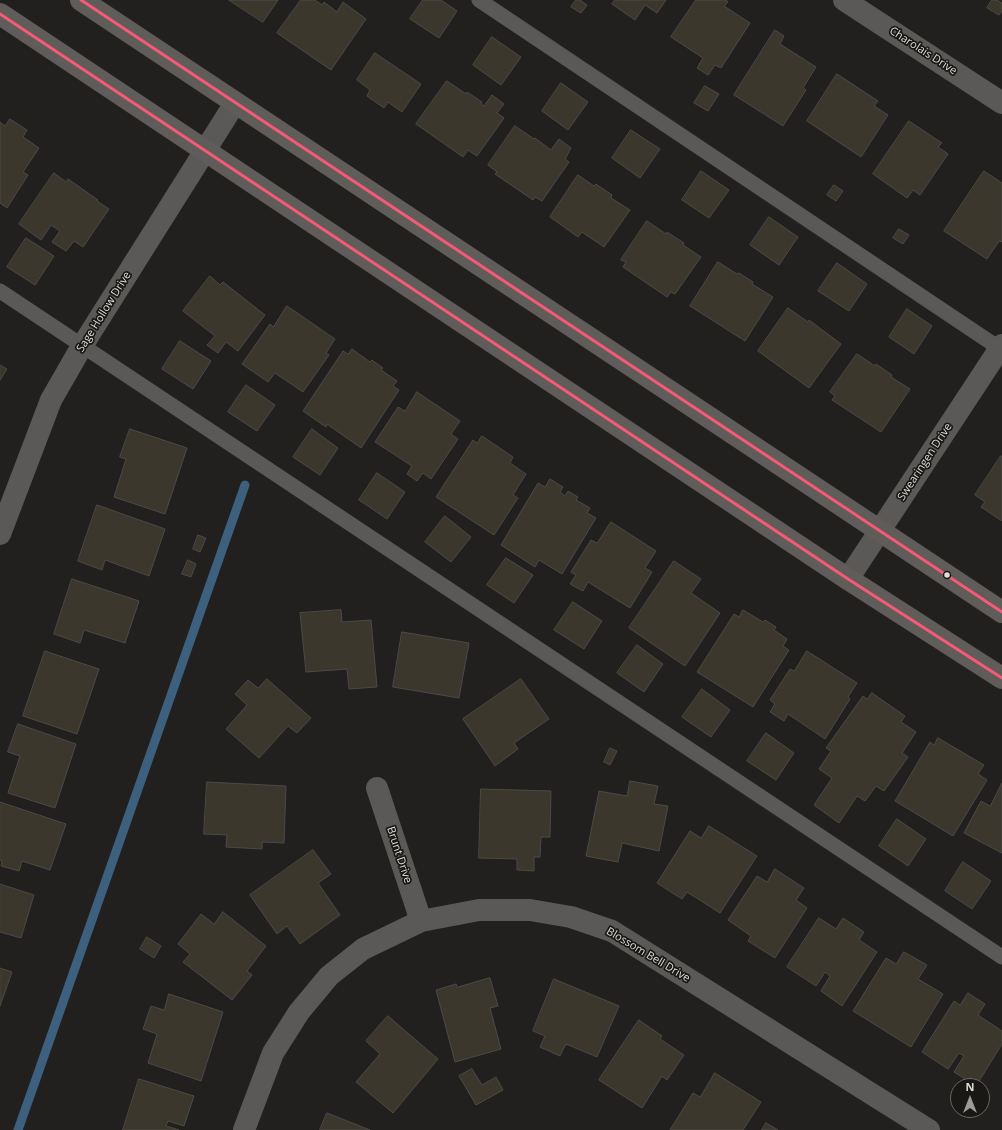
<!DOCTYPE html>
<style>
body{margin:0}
#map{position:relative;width:1002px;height:1130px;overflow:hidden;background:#22201e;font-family:"Open Sans",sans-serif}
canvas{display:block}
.north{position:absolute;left:950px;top:1078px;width:40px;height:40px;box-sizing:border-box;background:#191814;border:1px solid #686763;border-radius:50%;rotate:0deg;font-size:11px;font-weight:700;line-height:16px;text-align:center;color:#deddda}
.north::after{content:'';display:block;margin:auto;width:14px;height:18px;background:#9c9b98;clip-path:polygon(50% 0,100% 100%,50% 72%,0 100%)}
</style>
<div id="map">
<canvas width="1002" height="1130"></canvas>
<div class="north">N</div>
</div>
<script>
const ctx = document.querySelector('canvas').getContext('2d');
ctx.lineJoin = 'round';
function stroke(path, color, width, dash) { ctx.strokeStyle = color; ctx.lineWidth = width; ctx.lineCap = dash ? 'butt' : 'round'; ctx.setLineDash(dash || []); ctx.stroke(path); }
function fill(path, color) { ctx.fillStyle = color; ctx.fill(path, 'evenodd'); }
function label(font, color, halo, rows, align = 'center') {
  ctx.font = font + ' "Open Sans",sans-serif'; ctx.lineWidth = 3.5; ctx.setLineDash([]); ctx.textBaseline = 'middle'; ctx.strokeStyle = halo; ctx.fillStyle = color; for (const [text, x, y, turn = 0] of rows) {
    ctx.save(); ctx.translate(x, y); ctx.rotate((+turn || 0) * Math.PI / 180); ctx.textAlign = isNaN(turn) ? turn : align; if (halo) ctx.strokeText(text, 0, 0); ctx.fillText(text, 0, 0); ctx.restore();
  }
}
const stream = new Path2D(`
 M 18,1130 L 245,485`);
const building = new Path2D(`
 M 229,0 L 278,0 L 263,22 Z
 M 301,0 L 315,0 L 322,5 L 324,2 L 337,12 L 343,2 L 366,19 L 331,70 L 277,33 Z
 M 423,0 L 441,0 L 457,11 L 439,38 L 410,19 Z
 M 576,0 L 580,0 L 587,5 L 581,13 L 571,7 Z
 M 615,0 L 666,0 L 657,13 L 645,5 L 635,20 L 612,4 Z
 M 696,0 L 726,0 L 728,2 L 724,6 L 750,23 L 721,68 L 715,65 L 708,75 L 697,68 L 703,58 L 671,37 Z
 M 992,0 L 997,0 L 1002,3 L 1002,11 L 999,15 L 987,8 Z
 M 775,30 L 784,36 L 780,44 L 816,67 L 803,88 L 806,90 L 783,126 L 734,95 Z
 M 492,37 L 521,57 L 501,85 L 473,65 Z
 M 375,53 L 421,84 L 402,112 L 388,102 L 384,108 L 367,96 L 370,90 L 357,80 Z
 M 837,74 L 878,101 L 874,106 L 888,115 L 861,157 L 807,121 Z
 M 447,81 L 466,94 L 467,92 L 482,102 L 481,104 L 484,106 L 492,95 L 504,104 L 497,113 L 504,118 L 477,156 L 468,150 L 463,157 L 416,124 Z
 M 561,83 L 588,102 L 568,130 L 542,111 Z
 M 705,86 L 719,94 L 708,111 L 694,103 Z
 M 10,119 L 27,130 L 23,137 L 39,148 L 23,172 L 28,175 L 7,208 L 0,203 L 0,122 L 5,126 Z
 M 909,121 L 942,143 L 938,147 L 948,154 L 920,195 L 913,190 L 907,198 L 873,174 Z
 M 515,126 L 534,139 L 535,138 L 551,150 L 559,139 L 571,148 L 565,159 L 569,162 L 542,201 L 535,197 L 533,200 L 495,174 L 497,172 L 488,165 Z
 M 631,130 L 660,149 L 640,178 L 612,158 Z
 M 701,171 L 729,190 L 709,218 L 682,200 Z
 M 984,171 L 1002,183 L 1002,241 L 1001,242 L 999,241 L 987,259 L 944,231 Z
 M 54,173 L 66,182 L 68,179 L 98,200 L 97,201 L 109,209 L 83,247 L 74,241 L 66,251 L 52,242 L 60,231 L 51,225 L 41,240 L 19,224 Z
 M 578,175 L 594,186 L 596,184 L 612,195 L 611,198 L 630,210 L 604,247 L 582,232 L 578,237 L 550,217 Z
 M 834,185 L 843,191 L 836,201 L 827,195 Z
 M 769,217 L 798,237 L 779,265 L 750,245 Z
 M 647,221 L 666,234 L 667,232 L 684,243 L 683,245 L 701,257 L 675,294 L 671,292 L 667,297 L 623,267 L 626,262 L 621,260 Z
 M 899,229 L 909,235 L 903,244 L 893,238 Z
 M 26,238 L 54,256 L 35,285 L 7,267 Z
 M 718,262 L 737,274 L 739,273 L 753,282 L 752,284 L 773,297 L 745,341 L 690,306 Z
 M 837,263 L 867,284 L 849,311 L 818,291 Z
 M 210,276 L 220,285 L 223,282 L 265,315 L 238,351 L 226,342 L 218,353 L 207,345 L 215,336 L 183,311 Z
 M 287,306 L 335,339 L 326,353 L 329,355 L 303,392 L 275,373 L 268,382 L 242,364 L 270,324 L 273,327 Z
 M 788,308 L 808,322 L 809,320 L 841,344 L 809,388 L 758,351 Z
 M 907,309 L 932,326 L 914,354 L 889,337 Z
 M 180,341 L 211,361 L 193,389 L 162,369 Z
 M 352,349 L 370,362 L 372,360 L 383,368 L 381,370 L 397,381 L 393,386 L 399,390 L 361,448 L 327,424 L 326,427 L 303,411 L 343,351 L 348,354 Z
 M 857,354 L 875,366 L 876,364 L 892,375 L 891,377 L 910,389 L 881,432 L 832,400 L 835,396 L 830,392 Z
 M 0,365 L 7,369 L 0,380 Z
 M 246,385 L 275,405 L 257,431 L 228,412 Z
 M 417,392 L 460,421 L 451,434 L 458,439 L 431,479 L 423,473 L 417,481 L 407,474 L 412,466 L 375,442 L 398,407 L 405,411 Z
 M 130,429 L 187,448 L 165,514 L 114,497 L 126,459 L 120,457 Z
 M 312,429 L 338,448 L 320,475 L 293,457 Z
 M 482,436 L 513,457 L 510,463 L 526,474 L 513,495 L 518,498 L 494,535 L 436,497 L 473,440 L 477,443 Z
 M 1001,456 L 1002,456 L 1002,521 L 981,507 L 985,502 L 975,495 Z
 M 377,473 L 405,492 L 387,519 L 359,500 Z
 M 550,479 L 563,487 L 560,492 L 565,496 L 568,491 L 578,497 L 576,500 L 590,508 L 587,513 L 596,518 L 562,574 L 539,560 L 535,567 L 501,545 L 538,483 L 545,487 Z
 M 97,505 L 165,529 L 149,576 L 105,560 L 102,570 L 78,561 Z
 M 445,516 L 471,537 L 451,562 L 425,542 Z
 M 611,522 L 656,551 L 645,568 L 652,572 L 630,608 L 588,582 L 583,591 L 570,584 L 576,575 L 571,572 L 591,540 L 597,543 Z
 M 198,535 L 206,538 L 200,552 L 193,549 Z
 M 506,558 L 533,575 L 514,603 L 487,585 Z
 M 188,560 L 196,564 L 191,577 L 182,574 Z
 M 674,561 L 701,579 L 691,593 L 720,613 L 685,666 L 629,628 Z
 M 72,579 L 139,601 L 125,643 L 84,630 L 80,643 L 54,634 Z
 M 573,602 L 602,621 L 584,649 L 554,630 Z
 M 341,610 L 342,622 L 371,620 L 377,687 L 349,689 L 347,669 L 306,672 L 300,613 Z
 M 743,610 L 763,622 L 765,620 L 776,627 L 774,630 L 787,639 L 783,646 L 789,650 L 753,707 L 697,672 L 734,614 L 739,617 Z
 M 402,632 L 469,643 L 459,698 L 393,687 Z
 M 637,645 L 663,664 L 644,692 L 617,673 Z
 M 45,651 L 99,669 L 77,734 L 23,716 Z
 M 807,651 L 857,683 L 848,697 L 850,699 L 825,739 L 788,714 L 784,721 L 770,712 L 775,704 L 770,700 L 790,669 L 794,671 Z
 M 267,679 L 311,718 L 297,733 L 288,726 L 259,758 L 226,729 L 247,705 L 235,694 L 248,680 L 258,688 Z
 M 521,679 L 549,719 L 514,743 L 518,749 L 495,766 L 463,719 Z
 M 702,689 L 730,710 L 711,737 L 682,717 Z
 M 872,693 L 905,716 L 901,722 L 916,732 L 902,753 L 908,757 L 884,791 L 876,786 L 865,801 L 857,796 L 839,823 L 814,805 L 832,778 L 819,769 L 831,751 L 826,748 L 863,696 L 867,699 Z
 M 18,724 L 76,744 L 55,808 L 8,793 L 20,756 L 8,752 Z
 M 766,733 L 794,753 L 776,780 L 747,761 Z
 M 938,738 L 984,765 L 978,774 L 987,780 L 953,836 L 895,801 L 930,742 L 934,745 Z
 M 610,748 L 617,751 L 610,765 L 604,762 Z
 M 630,781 L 658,786 L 654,804 L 668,806 L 659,851 L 622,843 L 618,862 L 586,856 L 599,791 L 627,796 Z
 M 207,782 L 286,786 L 284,843 L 262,842 L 262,849 L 226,847 L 227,835 L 204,834 Z
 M 1002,783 L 1002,853 L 964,833 L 981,801 L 990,806 Z
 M 481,789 L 551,791 L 550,837 L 541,837 L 540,857 L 534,857 L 534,871 L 517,870 L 517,859 L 479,858 Z
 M 0,802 L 66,824 L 50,870 L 22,861 L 19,871 L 1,866 L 2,861 L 0,860 Z
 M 897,819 L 926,839 L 908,866 L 879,846 Z
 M 709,826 L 757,856 L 720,913 L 687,892 L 682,899 L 657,883 L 690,831 L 701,838 Z
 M 313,850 L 331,874 L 318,883 L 340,915 L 300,944 L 287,926 L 277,934 L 250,895 Z
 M 963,862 L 991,881 L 972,909 L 945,891 Z
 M 775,869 L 804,888 L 796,900 L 807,908 L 775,958 L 748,941 L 751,936 L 728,920 L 757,876 L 767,882 Z
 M 0,884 L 34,895 L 21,938 L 0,932 Z
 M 223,912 L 266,946 L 247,971 L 252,975 L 232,1000 L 183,962 L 190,954 L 178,944 L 201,914 L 214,924 Z
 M 819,918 L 836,929 L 843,918 L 864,932 L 859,940 L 877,952 L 842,1006 L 821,991 L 830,976 L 825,972 L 816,986 L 787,967 Z
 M 147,937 L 161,946 L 154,958 L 140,949 Z
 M 904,952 L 927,965 L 918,979 L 943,994 L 911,1047 L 853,1011 L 886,958 L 896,964 Z
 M 0,968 L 12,972 L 0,1006 Z
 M 490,978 L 498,1006 L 490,1008 L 501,1049 L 455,1062 L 436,990 L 456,984 L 457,987 Z
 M 554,979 L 619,1006 L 597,1057 L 566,1044 L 560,1056 L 540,1047 L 545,1036 L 533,1031 Z
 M 968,993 L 985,1004 L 978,1015 L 1002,1031 L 1002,1044 L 976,1086 L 954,1072 L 964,1056 L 959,1053 L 948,1069 L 922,1052 L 954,1001 L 960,1005 Z
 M 169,994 L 223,1012 L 201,1081 L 148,1063 L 157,1034 L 143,1029 L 151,1006 L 164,1010 Z
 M 388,1016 L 438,1059 L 393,1113 L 356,1082 L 380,1054 L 366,1041 Z
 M 639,1020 L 662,1036 L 660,1039 L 684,1055 L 667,1080 L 662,1076 L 642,1108 L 599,1080 Z
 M 472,1069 L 482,1085 L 496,1077 L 503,1090 L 476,1105 L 459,1076 Z
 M 715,1073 L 761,1102 L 743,1130 L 670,1130 L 693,1093 L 700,1097 Z
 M 139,1079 L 194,1096 L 184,1126 L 168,1121 L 166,1126 L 179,1130 L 123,1130 Z
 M 327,1113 L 370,1130 L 320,1130 Z
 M 766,1123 L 778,1130 L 762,1130 Z`);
const service = new Path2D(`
 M 479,0 L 1002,350
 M 0,291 L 1002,957`);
const minor = new Path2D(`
 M 844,0 L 1002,103
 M 0,534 L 51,400 L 82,346 L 235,103
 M 848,579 L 1002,345
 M 377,788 L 421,921
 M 244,1130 L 273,1053 L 299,1012 L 329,976 L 363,949 L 421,921 L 479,910 L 530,910 L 571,917 L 612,931 L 929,1130`);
const secondary = new Path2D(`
 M 81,0 L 1002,612
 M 0,14 L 848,579 L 1002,678`);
const bus1 = new Path2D(`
 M 81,0 L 1002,612
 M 0,14 L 848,579 L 1002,678`);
const markers = [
 [947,575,3.5,"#deddda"]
];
const streetNames = [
 ["Charolais Drive",923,51,33],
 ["Sage Hollow Drive",104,312,-58],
 ["Swearingen Drive",925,462,-57],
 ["Brunt Drive",399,855,72],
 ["Blossom Bell Drive",648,955,31]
];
stroke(stream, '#3c607d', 9);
fill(building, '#3b372d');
stroke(building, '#4c4a48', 1);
stroke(service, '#5a5957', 15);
stroke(minor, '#5a5957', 22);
stroke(secondary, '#5f5c59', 22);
stroke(bus1, '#f75a77', 3);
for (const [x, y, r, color] of markers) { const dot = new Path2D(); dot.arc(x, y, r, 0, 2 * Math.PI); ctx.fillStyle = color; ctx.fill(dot); stroke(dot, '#191814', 1.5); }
label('11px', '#deddda', '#191814', streetNames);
</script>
